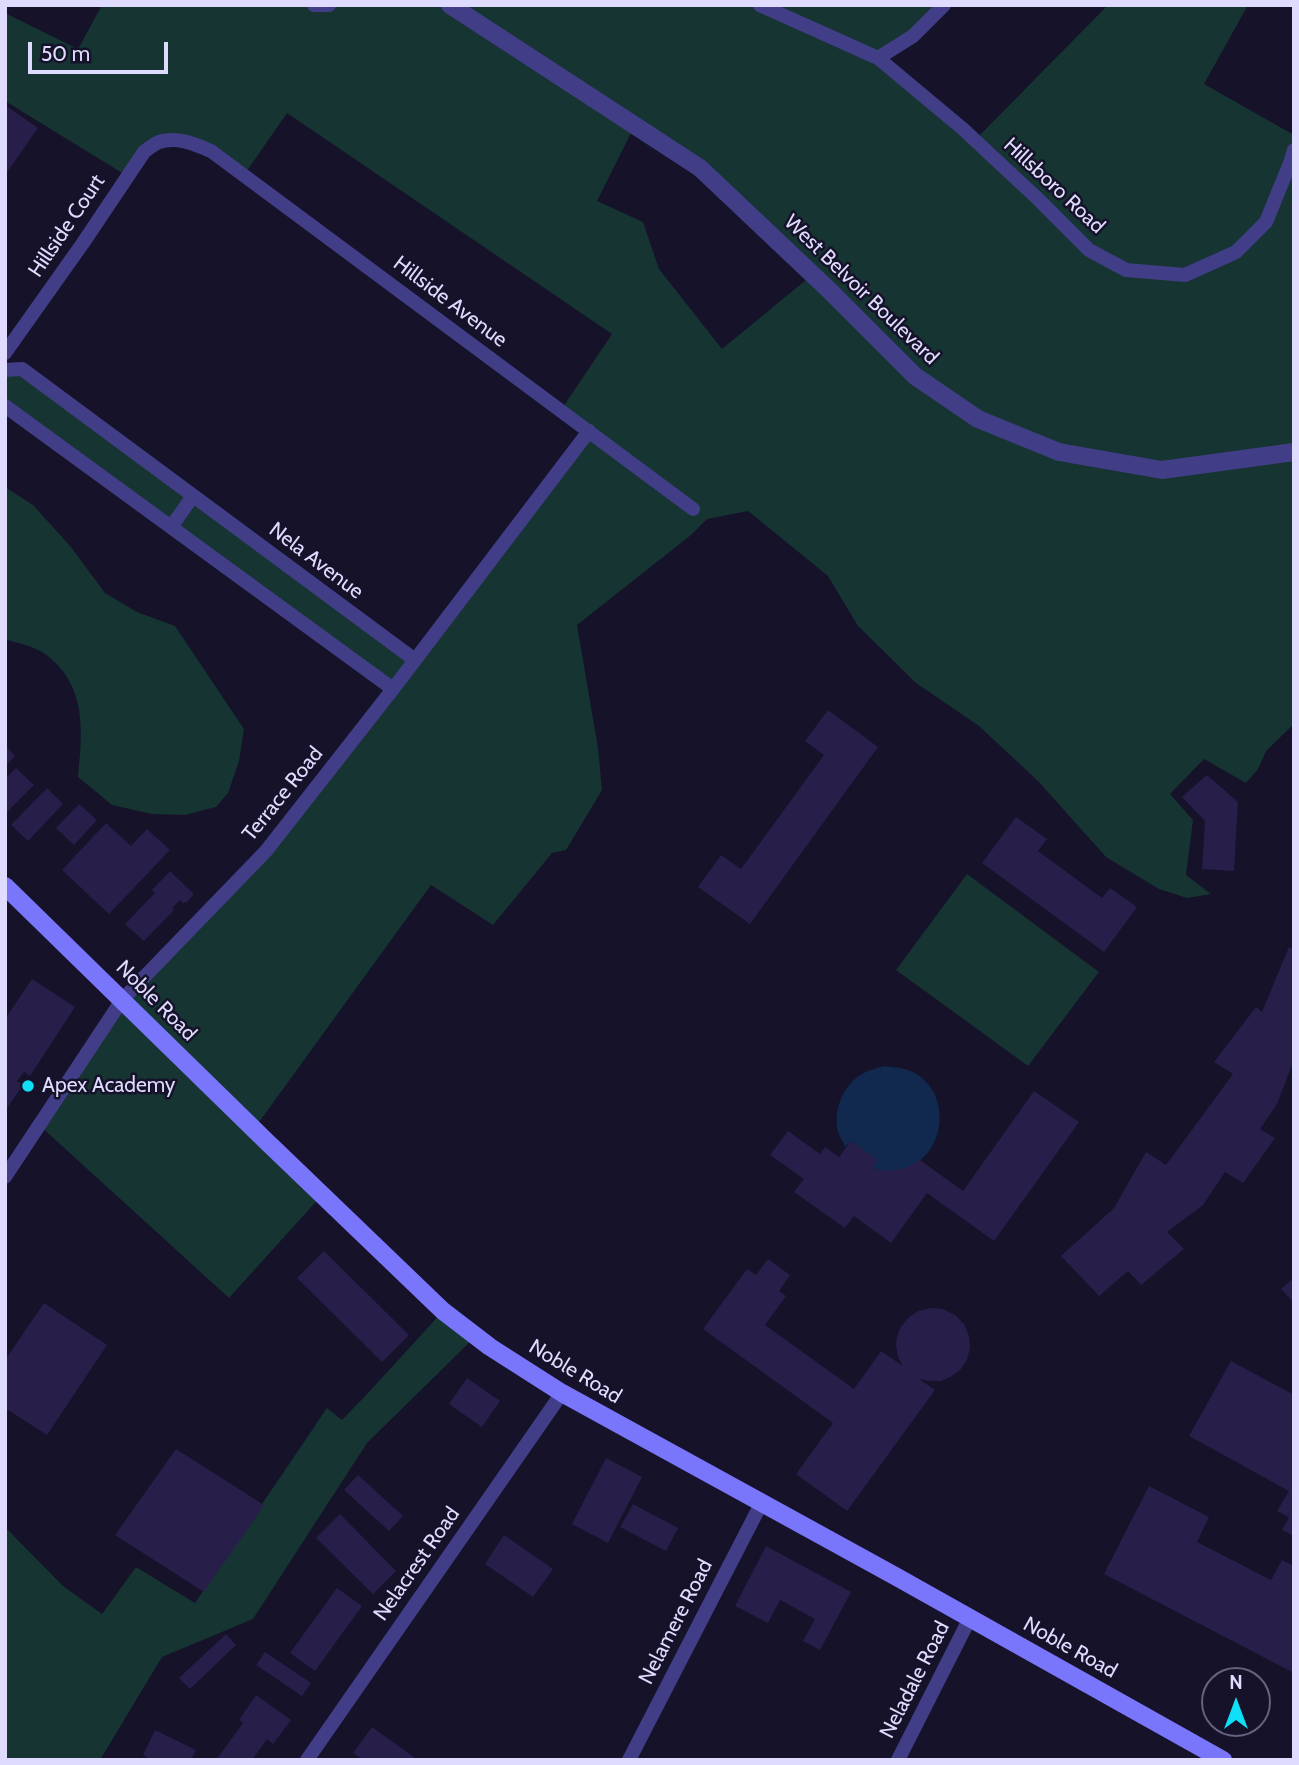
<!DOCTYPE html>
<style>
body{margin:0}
#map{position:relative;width:1299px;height:1765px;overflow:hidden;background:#16122a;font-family:Cabin,sans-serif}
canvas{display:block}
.frame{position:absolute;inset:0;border:7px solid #dfdbfe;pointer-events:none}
.north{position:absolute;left:1201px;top:1667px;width:70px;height:70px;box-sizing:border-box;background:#16122a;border:2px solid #66627f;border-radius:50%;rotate:0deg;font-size:19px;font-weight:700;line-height:28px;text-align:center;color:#dfdbfe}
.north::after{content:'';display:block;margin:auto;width:24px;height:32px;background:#0ee0f7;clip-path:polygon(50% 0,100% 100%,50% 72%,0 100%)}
.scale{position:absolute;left:28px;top:42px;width:140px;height:32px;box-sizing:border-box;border:4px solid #dfdbfe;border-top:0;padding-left:9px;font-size:21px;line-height:24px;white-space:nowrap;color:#dfdbfe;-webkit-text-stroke:5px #16122a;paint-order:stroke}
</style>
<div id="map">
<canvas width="1299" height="1765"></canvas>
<div class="frame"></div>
<div class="north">N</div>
<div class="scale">50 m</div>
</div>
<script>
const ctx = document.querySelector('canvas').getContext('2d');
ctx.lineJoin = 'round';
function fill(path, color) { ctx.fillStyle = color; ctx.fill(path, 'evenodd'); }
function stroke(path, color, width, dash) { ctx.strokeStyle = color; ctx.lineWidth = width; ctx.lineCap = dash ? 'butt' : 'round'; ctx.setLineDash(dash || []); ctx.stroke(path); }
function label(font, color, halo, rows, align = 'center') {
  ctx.font = font + ' Cabin,sans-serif'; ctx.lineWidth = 5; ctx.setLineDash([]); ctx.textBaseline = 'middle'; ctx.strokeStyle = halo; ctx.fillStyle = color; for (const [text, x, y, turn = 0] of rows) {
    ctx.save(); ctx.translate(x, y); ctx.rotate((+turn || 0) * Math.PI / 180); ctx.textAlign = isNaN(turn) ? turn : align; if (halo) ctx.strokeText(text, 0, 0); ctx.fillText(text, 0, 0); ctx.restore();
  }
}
const green = new Path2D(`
 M 102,5 L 944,5 L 879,58 L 975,140 L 1108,5 L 1248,5 L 1204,84 L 1294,135 L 1294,724 L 1266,751 L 1258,769 L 1246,783 L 1204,759 L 1170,794 L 1193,820 L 1186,875 L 1211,894 L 1187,898 L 1159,889 L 1106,857 L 1038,781 L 979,726 L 916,683 L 858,626 L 828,576 L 748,511 L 707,519 L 691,535 L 577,625 L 598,748 L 602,790 L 566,850 L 552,853 L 493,925 L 431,885 L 254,1129 L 322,1195 L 229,1298 L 39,1125 L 122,1000 L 266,851 L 393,689 L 5,406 L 5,370 L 22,369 L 415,660 L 588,431 L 561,410 L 612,334 L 287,113 L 244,175 L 211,151 L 159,143 L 127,176 L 5,101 L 5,13 L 78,49 ZM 635,125 L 700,168 L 812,275 L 722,349 L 659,269 L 643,222 L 597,201 Z
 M 5,487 L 33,505 L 71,547 L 105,593 L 137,612 L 175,626 L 244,729 L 239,761 L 228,793 L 216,807 L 185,815 L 152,814 L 112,805 L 78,777 C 83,730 87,682 42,652 C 32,646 17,643 5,639 Z
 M 967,874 L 1099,972 L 1028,1066 L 896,970 Z
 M 443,1311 L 476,1336 L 367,1443 L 253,1619 L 162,1657 L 100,1760 L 5,1760 L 5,1527 L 63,1586 L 102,1614 L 136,1567 L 195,1603 L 327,1408 L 342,1420 L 368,1393 Z`);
const water = new Path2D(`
 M 884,1066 C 889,1067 895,1067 900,1068 C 960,1080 949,1172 888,1171 C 883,1171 877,1169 872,1168 L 877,1160 L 851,1141 L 845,1147 C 843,1142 840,1137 838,1132 C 832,1109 845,1080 868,1071 C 873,1069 879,1068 884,1066 Z`);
const building = new Path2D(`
 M 5,105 L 38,128 L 5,175 Z
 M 828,710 L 878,747 L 750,924 L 698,887 L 721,855 L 741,869 L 824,755 L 805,741 Z
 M 5,745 L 15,756 L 5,766 Z
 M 16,768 L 34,785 L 5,814 L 5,779 Z
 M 1207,775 L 1238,802 L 1234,871 L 1202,869 L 1205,821 L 1182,797 Z
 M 47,788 L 63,804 L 28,841 L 11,825 Z
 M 79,804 L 97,820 L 74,845 L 56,828 Z
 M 1016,817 L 1047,839 L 1038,851 L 1102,898 L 1110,888 L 1137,907 L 1104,952 L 982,863 Z
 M 106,823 L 131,846 L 147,829 L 170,850 L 109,914 L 62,870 Z
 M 170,871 L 194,894 L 186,903 L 185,902 L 183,903 L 180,900 L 172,908 L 174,910 L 144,941 L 125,924 L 155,893 L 152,890 Z
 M 1289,947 L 1294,949 L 1294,1060 L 1277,1104 L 1260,1129 L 1275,1138 L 1243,1183 L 1225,1172 L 1203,1205 L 1167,1232 L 1184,1249 L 1141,1285 L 1128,1271 L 1099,1296 L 1061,1256 L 1114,1208 L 1146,1152 L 1166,1165 L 1233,1074 L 1214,1062 L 1256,1007 L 1262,1012 Z
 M 32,979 L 75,1007 L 30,1076 L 24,1072 L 17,1081 L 23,1085 L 5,1111 L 5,1019 Z
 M 1034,1091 L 1079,1122 L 994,1241 L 927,1193 L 891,1243 L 854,1216 L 845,1228 L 794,1192 L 804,1179 L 770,1155 L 788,1131 L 820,1154 L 825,1147 L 839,1157 L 851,1141 L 878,1160 L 872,1168 L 888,1171 L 905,1168 L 920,1160 L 963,1191 Z
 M 324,1251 L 409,1335 L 382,1362 L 297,1278 Z
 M 768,1259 L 790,1275 L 779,1291 L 786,1296 L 765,1325 L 854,1389 L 881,1351 L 903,1366 L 898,1357 L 896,1346 L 897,1336 L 901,1327 L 908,1318 L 918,1311 L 931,1308 L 943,1309 L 955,1315 L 964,1324 L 969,1336 L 970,1348 L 967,1360 L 961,1369 L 952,1376 L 941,1381 L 930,1381 L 919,1379 L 935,1390 L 847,1511 L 796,1474 L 833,1423 L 703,1329 L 747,1269 L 756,1275 Z
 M 1294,1278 L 1294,1303 L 1281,1289 Z
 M 44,1303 L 107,1345 L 47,1435 L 5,1408 L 5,1360 Z
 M 1231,1361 L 1294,1395 L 1294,1536 L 1282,1530 L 1289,1517 L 1277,1511 L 1289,1491 L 1189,1436 Z
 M 467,1378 L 500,1401 L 482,1427 L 449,1404 Z
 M 176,1449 L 264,1505 L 204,1592 L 115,1535 Z
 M 606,1458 L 642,1477 L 608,1543 L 572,1524 Z
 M 358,1475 L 403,1516 L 389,1531 L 344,1490 Z
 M 1149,1486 L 1209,1517 L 1197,1542 L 1271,1580 L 1282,1560 L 1294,1566 L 1294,1673 L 1104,1574 Z
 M 633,1504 L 678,1528 L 666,1551 L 620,1527 Z
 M 340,1514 L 396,1571 L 373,1594 L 316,1538 Z
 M 504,1535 L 553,1569 L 533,1597 L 485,1564 Z
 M 766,1546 L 851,1592 L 820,1650 L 803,1641 L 815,1619 L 780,1600 L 768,1623 L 735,1606 Z
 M 337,1588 L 362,1606 L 315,1671 L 290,1653 Z
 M 226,1634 L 236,1645 L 190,1689 L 179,1678 Z
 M 265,1652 L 311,1683 L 302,1696 L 256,1665 Z
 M 256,1695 L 291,1720 L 273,1744 L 267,1739 L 252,1760 L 216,1760 L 243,1723 L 239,1720 Z
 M 372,1727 L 418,1760 L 363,1760 L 353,1753 Z
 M 155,1730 L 196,1750 L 191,1760 L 148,1760 L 148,1758 L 143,1755 Z`);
const minor = new Path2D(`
 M 314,5 L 329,5
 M 760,5 L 878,58 L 963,129 L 1038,199 L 1089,250 L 1126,270 L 1185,275 L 1236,252 L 1266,222 L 1290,163 L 1294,150
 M 878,58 L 913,36 L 944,5
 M 5,353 L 83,243 L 144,152 C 148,149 154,144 159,142 C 177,136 195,144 211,151 L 693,509
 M 5,370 L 22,369 L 415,660
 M 5,406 L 393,689
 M 171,527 L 193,496
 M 5,1177 L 122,1000 L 266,851 L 393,689 L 589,431
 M 307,1760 L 562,1393
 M 629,1760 L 761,1504
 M 898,1760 L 970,1618`);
const tertiary = new Path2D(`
 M 450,5 L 700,168 L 830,291 L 915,376 L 978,419 L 1059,452 L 1162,470 L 1294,452`);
const secondary = new Path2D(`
 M 5,886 L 266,1141 L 443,1311 L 490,1347 L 562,1393 L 895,1576 L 1223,1760`);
const markers = [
 [28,1086,7,"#0ee0f7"]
];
const streetNames = [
 ["Hillsboro Road",1054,186,43],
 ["Hillside Court",67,226,-56],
 ["West Belvoir Boulevard",861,290,44],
 ["Hillside Avenue",450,302,37],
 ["Nela Avenue",316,561,37],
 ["Terrace Road",283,794,-51],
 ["Noble Road",156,1001,45],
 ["Noble Road",575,1372,31],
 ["Nelacrest Road",417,1564,-55],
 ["Nelamere Road",676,1622,-63],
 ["Noble Road",1070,1648,29],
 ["Neladale Road",915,1680,-63]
];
const poiNames = [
 ["Apex Academy",42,1086]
];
fill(green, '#153432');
fill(water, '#11284f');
fill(building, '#271e4a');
stroke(minor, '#413e87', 14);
stroke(tertiary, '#413e87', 18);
stroke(secondary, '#7976fb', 18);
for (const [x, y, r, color] of markers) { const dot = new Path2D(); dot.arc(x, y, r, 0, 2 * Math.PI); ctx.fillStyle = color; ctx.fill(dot); stroke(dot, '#16122a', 2.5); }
label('21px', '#dfdbfe', '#16122a', streetNames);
label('21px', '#dfdbfe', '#16122a', poiNames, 'left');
</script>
